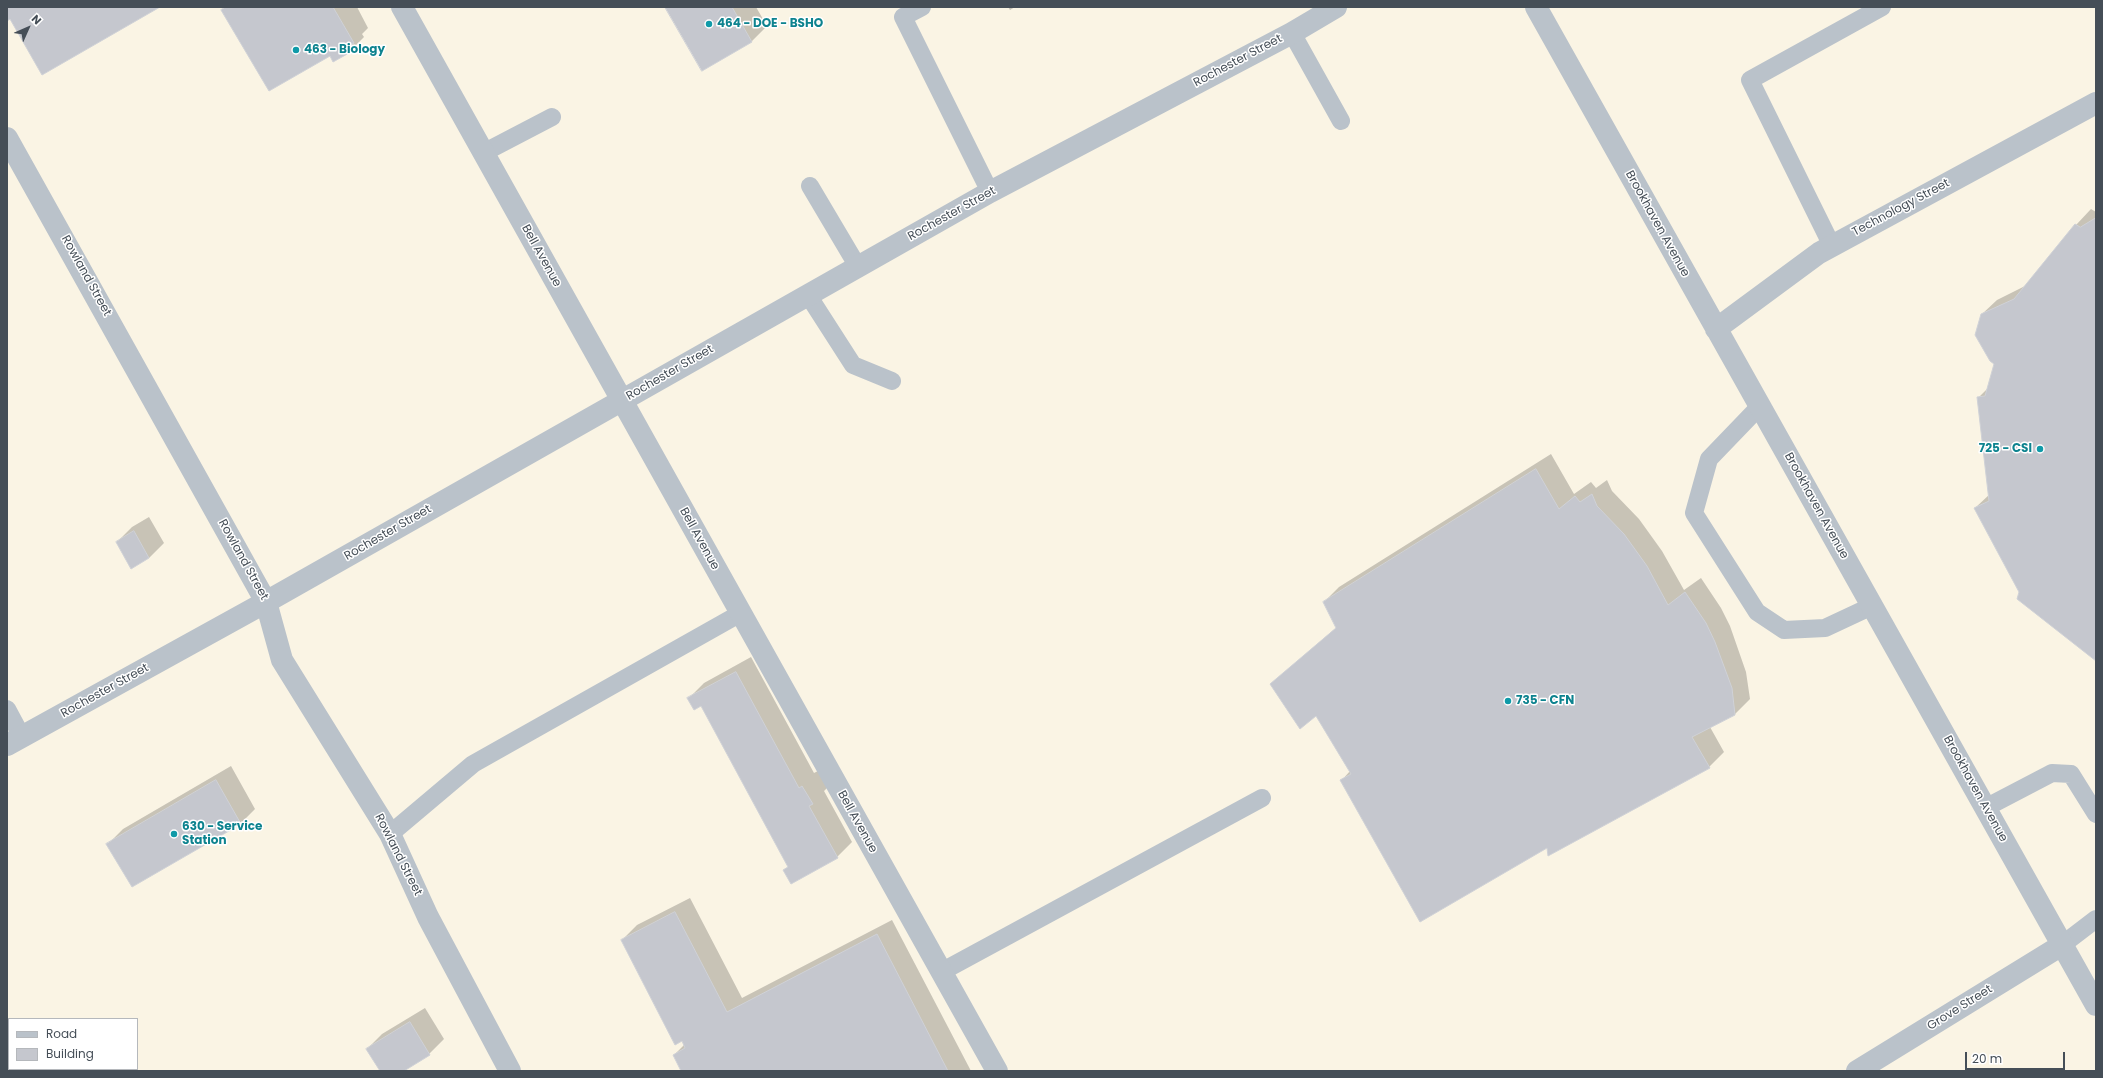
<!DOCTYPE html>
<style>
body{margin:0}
#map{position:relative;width:2103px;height:1078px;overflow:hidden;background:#eeebeb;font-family:Poppins,sans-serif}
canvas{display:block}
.frame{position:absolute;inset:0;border:8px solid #454e57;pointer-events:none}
.legend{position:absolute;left:8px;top:1018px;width:130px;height:52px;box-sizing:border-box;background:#fff;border:1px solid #b5b8bc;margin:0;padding:5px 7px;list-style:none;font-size:12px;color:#454e57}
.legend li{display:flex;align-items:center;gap:8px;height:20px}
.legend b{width:20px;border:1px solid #b5b8bc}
.north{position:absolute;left:8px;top:8px;width:40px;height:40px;-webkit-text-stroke:3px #fff;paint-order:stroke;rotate:45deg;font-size:11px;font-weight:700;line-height:16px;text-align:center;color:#454e57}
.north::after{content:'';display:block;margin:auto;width:14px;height:18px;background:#454e57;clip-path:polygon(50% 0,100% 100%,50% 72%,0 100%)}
.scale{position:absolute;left:1965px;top:1052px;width:100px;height:18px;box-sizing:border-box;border:2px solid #454e57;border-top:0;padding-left:5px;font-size:12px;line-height:14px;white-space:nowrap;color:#454e57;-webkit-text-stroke:3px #fff;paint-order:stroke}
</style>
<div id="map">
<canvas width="2103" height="1078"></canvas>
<div class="frame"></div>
<ul class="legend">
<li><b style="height:5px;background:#bac2ca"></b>Road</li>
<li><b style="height:11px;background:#c5c7ce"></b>Building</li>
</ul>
<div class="north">N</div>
<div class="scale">20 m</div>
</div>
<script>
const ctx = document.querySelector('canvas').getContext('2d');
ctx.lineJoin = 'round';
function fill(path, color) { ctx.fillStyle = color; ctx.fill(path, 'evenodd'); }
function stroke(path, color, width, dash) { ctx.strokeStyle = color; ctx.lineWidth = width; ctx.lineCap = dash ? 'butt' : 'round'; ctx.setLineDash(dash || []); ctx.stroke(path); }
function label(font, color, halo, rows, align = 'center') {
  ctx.font = font + ' Poppins,sans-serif'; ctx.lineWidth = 3; ctx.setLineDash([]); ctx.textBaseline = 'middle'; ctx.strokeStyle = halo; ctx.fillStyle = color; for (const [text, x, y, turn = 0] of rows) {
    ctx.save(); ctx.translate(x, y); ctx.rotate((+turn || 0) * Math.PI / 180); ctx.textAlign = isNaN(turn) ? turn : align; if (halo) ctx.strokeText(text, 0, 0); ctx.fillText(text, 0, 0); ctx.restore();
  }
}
const commercial = new Path2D(`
 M 7,7 L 2096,7 L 2096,1071 L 7,1071 ZM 9,1019 L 137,1019 L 137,1069 L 9,1069 Z`);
const shadow = new Path2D(`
 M 225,7 L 357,7 L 368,28 L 362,34 L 364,37 L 349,52 L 334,61 L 330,55 L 222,10 Z
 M 666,7 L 756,7 L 767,26 L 752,41 L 703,69 Z
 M 1008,7 L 1015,7 L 1010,10 Z
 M 2091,209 L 2096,212 L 2096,660 L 2020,592 L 1975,508 L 1990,494 L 1978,398 L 1989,387 L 1995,363 L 1981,315 L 1997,300 L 2025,286 L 2076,225 Z
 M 1551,454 L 1574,494 L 1591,482 L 1596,488 L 1607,480 L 1612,491 L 1639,519 L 1662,551 L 1684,590 L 1701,578 L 1721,608 L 1730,626 L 1746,672 L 1750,699 L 1735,714 L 1710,727 L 1724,752 L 1709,767 L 1547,846 L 1342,780 L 1350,771 L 1316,715 L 1271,684 L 1337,627 L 1324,602 L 1339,587 Z
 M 149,517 L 164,543 L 149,558 L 117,542 L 132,527 Z
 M 751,657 L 814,773 L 818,771 L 827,788 L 824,791 L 852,842 L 837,857 L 785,870 L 789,866 L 701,705 L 689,698 L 704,683 Z
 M 231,766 L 255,809 L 240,824 L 108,844 L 123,829 Z
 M 690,898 L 742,998 L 892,920 L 971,1071 L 682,1071 L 674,1055 L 685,1044 L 622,940 L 637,925 Z
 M 425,1008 L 444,1039 L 429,1054 L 402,1071 L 381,1071 L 367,1049 L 382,1034 Z`);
const building = new Path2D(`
 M 7,7 L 160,7 L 42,75 L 10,19 L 7,21 Z
 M 226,7 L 333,7 L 354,43 L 346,48 L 349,53 L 333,62 L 330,56 L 269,91 L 221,10 Z
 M 665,7 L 732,7 L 752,42 L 702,71 Z
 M 2096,218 L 2096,661 L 2017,599 L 2019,592 L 1974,508 L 1989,501 L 1977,397 L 1985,396 L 1994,364 L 1990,361 L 1975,335 L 1981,314 L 2014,299 L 2075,224 L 2080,227 Z
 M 1536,469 L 1559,509 L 1575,496 L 1580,502 L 1592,494 L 1597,506 L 1624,534 L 1647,566 L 1668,605 L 1685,592 L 1706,623 L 1715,642 L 1732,688 L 1735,715 L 1692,737 L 1710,768 L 1548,856 L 1547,848 L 1420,922 L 1340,780 L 1351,774 L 1316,716 L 1300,729 L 1270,684 L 1336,628 L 1323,602 Z
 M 134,531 L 149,558 L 131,569 L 116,542 Z
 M 736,672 L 799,788 L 802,786 L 813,804 L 809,806 L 838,858 L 791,884 L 783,870 L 788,867 L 701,706 L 694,710 L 687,698 Z
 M 216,780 L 241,824 L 132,887 L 106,844 Z
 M 675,912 L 727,1012 L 877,934 L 948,1071 L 681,1071 L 673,1055 L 685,1048 L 682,1041 L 675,1045 L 621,940 Z
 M 410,1022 L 430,1055 L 404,1071 L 380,1071 L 366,1049 Z`);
const lane = new Path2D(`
 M 922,7 L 903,17 L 990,192
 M 1292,33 L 1341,121
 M 483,153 L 552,117
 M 810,186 L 858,267
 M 1832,246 L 1750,80 L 1882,7
 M 808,295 L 853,365 L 892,381
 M 1760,406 L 1709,459 L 1694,513 L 1757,612 L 1784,630 L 1825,628 L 1872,606
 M 7,709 L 22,737
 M 1985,808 L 2052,773 L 2071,774 L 2096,814
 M 390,834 L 473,764 L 741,613
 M 2062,945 L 2096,919
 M 941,972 L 1262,798`);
const street = new Path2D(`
 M 402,7 L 997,1071
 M 1536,7 L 2096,1005
 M 7,138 L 266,602 L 282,660 L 390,834 L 428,917 L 510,1071
 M 1716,329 L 1819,253 L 2096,103
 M 7,745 L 266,602 L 990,192 L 1292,33 L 1336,7
 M 1857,1071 L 2062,945`);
const markers = [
 [709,24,4,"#0f9aa8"],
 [296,50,4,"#0f9aa8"],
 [2040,449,4,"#0f9aa8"],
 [1508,701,4,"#0f9aa8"],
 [174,834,4,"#0f9aa8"]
];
const cultureNames = [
 ["464 - DOE - BSHO",717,24],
 ["463 - Biology",304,50],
 ["725 - CSI",2032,449,"right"],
 ["735 - CFN",1516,701],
 ["630 - Service",182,827],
 ["Station",182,841]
];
const streetNames = [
 ["Rochester Street",1238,61,-28],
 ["Technology Street",1901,208,-28],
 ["Rochester Street",952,214,-29],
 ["Brookhaven Avenue",1657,224,61],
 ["Bell Avenue",541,256,61],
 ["Rowland Street",86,276,61],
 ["Rochester Street",670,373,-30],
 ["Brookhaven Avenue",1816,506,61],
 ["Rochester Street",388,533,-30],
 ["Bell Avenue",699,539,61],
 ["Rowland Street",243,560,61],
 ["Rochester Street",105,691,-29],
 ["Brookhaven Avenue",1975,789,61],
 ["Bell Avenue",857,822,61],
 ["Rowland Street",398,855,63],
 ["Grove Street",1960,1008,-32]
];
fill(commercial, '#faf4e4');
fill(shadow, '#0003');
fill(building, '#c5c7ce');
stroke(building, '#d0d2d7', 1);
stroke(lane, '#bac2ca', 18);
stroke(street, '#bac2ca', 22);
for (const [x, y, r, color] of markers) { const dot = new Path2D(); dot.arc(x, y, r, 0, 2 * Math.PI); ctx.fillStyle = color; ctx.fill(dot); stroke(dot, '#fff', 1.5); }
label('bold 12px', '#0d838f', '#fff', cultureNames, 'left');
label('12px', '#454e57', '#fff', streetNames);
</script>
